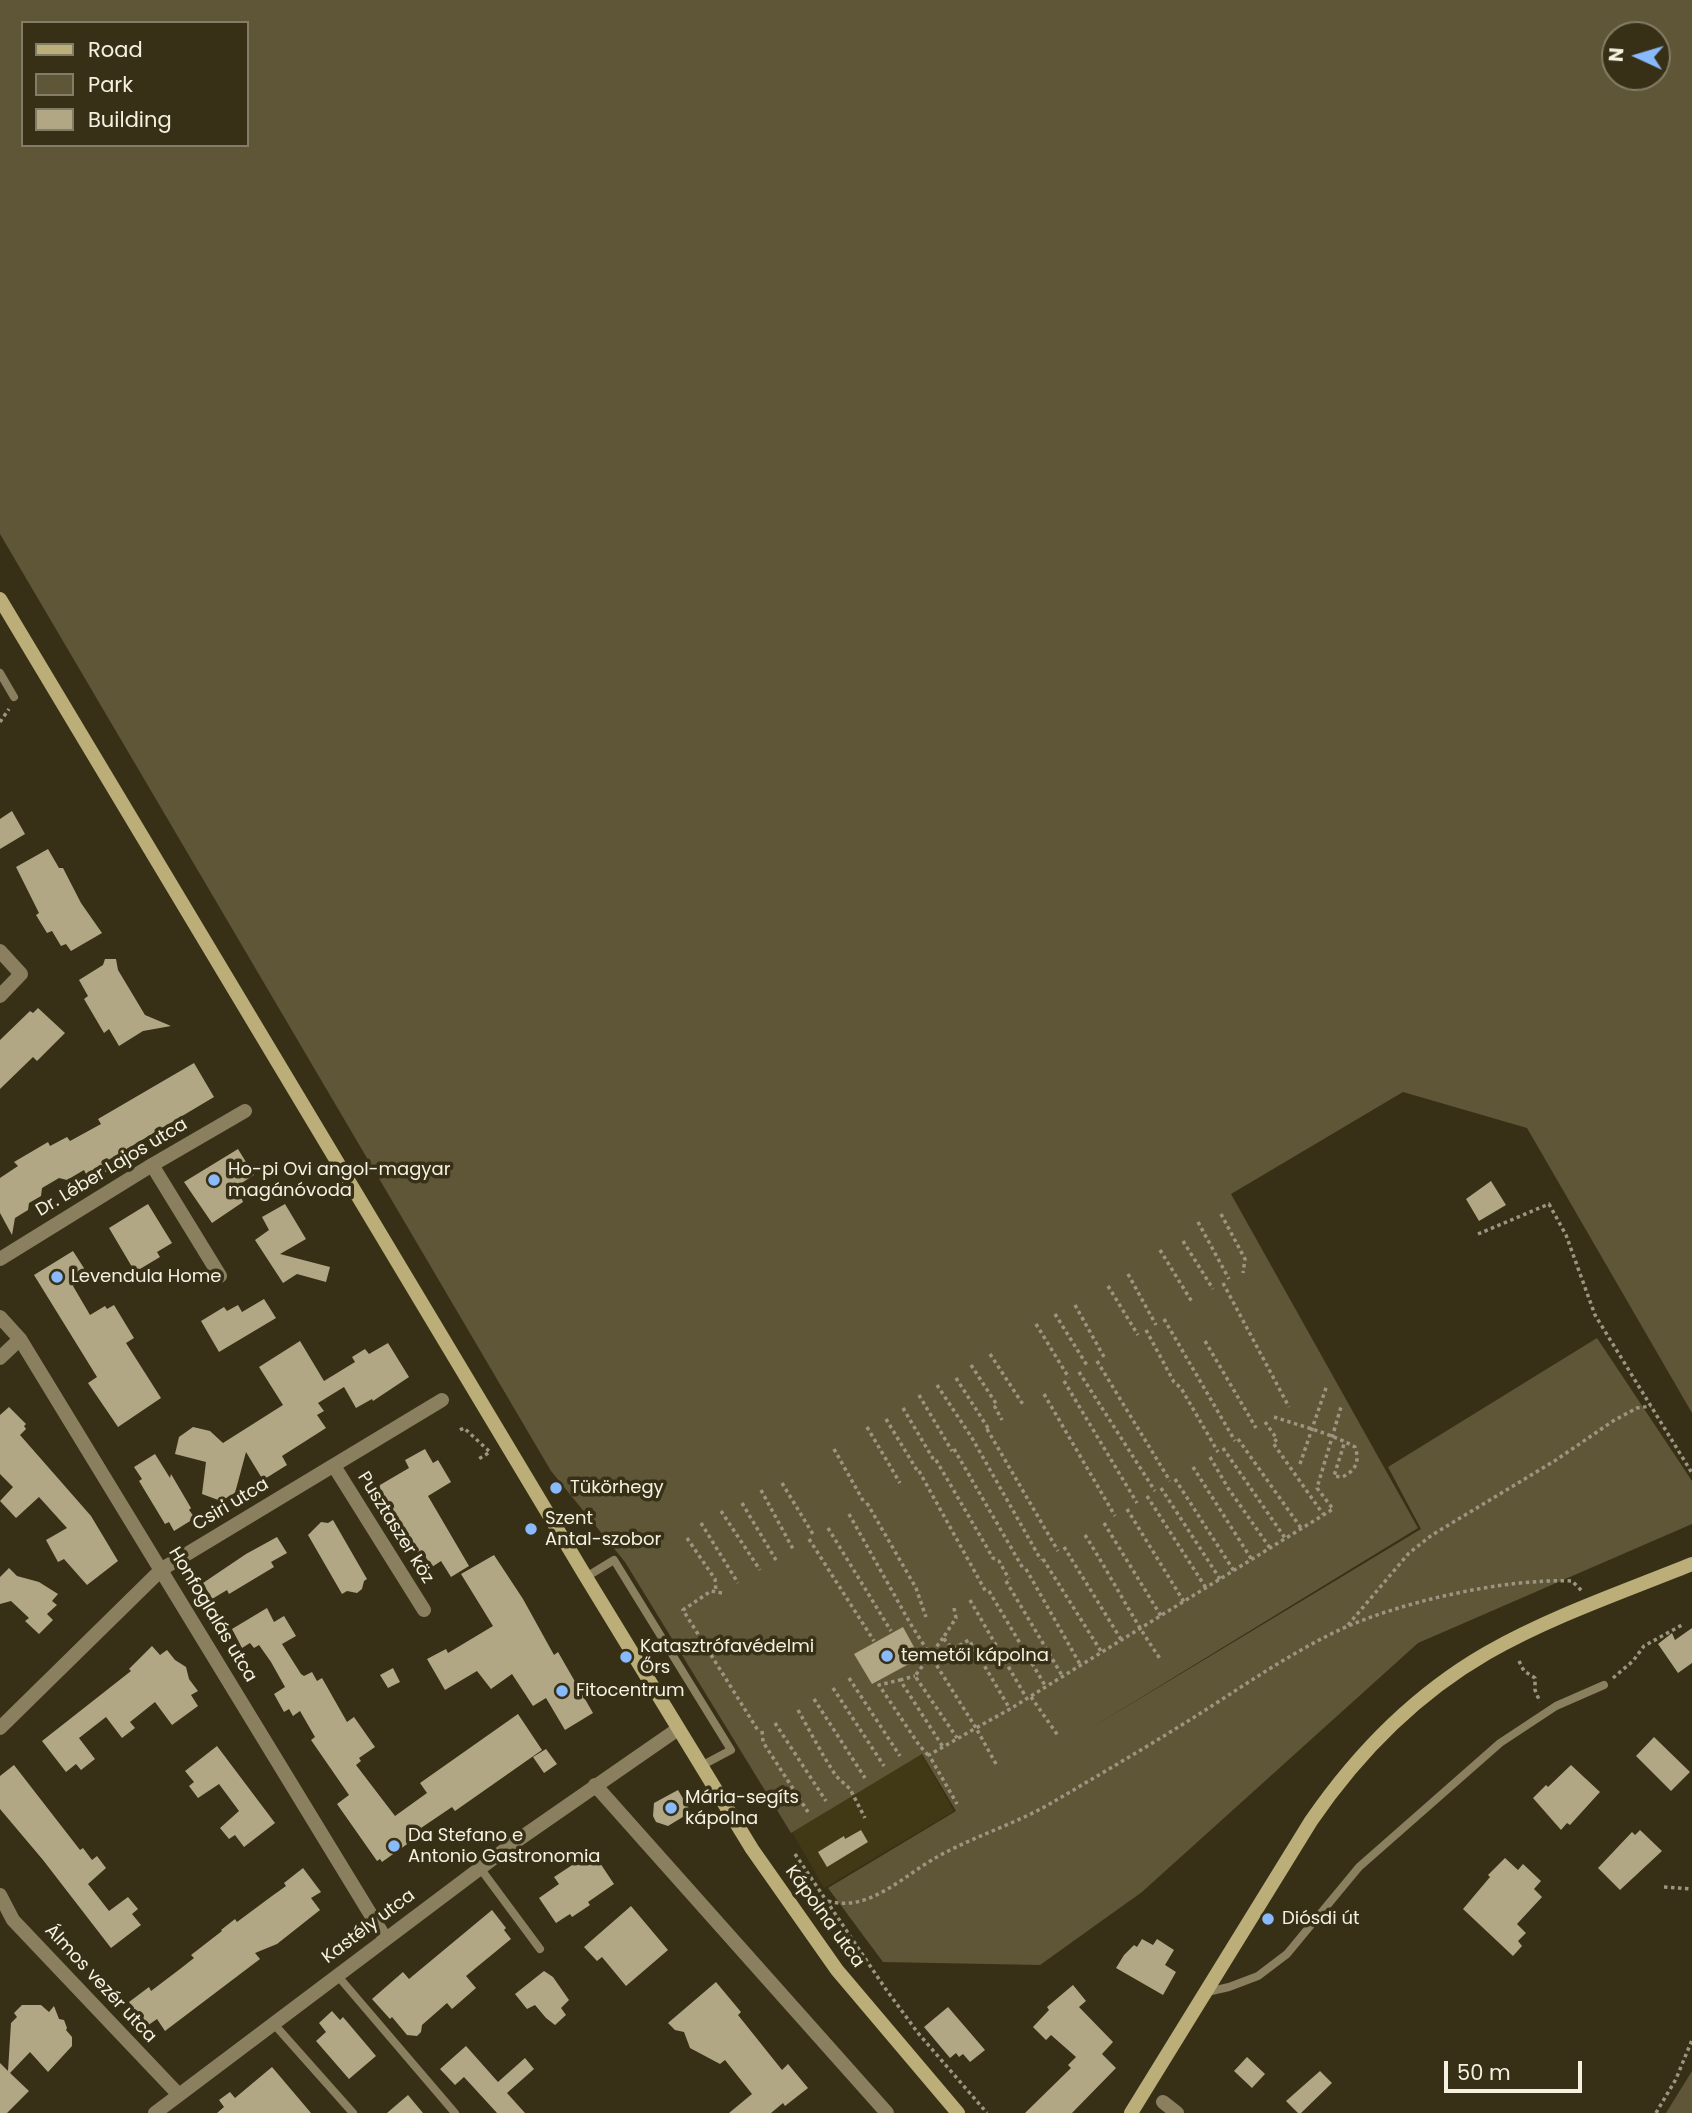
<!DOCTYPE html>
<meta charset="utf-8">
<style>
body{margin:0}
#map{position:relative;width:1692px;height:2113px;overflow:hidden;background:#373016;font-family:Poppins,sans-serif}
canvas{display:block}
.legend{position:absolute;left:21px;top:21px;width:228px;height:126px;box-sizing:border-box;background:#373016;border:2px solid #837d67;margin:0;padding:9px 12px;list-style:none;font-size:21px;color:#f5f1e1}
.legend li{display:flex;align-items:center;gap:14px;height:35px}
.legend b{width:35px;border:2px solid #837d67}
.north{position:absolute;left:1601px;top:21px;width:70px;height:70px;box-sizing:border-box;background:#373016;border:2px solid #837d67;border-radius:50%;rotate:274deg;font-size:19px;font-weight:700;line-height:28px;text-align:center;color:#f5f1e1}
.north::after{content:'';display:block;margin:auto;width:24px;height:32px;background:#88bafc;clip-path:polygon(50% 0,100% 100%,50% 72%,0 100%)}
.scale{position:absolute;left:1444px;top:2061px;width:138px;height:32px;box-sizing:border-box;border:4px solid #f5f1e1;border-top:0;padding-left:9px;font-size:21px;line-height:24px;white-space:nowrap;color:#f5f1e1;-webkit-text-stroke:5px #373016;paint-order:stroke}
</style>
<div id="map">
<canvas width="1692" height="2113"></canvas>
<ul class="legend">
<li><b style="height:9px;background:#bcae78"></b>Road</li>
<li><b style="height:19px;background:#5f5637"></b>Park</li>
<li><b style="height:19px;background:#b1a785"></b>Building</li>
</ul>
<div class="north">N</div>
<div class="scale">50 m</div>
</div>
<script>
const ctx = document.querySelector('canvas').getContext('2d');
ctx.lineJoin = 'round';
function fill(path, color) { ctx.fillStyle = color; ctx.fill(path, 'evenodd'); }
function stroke(path, color, width, dash) { ctx.strokeStyle = color; ctx.lineWidth = width; ctx.lineCap = dash ? 'butt' : 'round'; ctx.setLineDash(dash || []); ctx.stroke(path); }
function label(font, color, halo, rows, align = 'center') {
  ctx.font = font + ' Poppins,sans-serif'; ctx.lineWidth = 7; ctx.setLineDash([]); ctx.textBaseline = 'middle'; ctx.strokeStyle = halo; ctx.fillStyle = color; for (const [text, x, y, turn = 0] of rows) {
    ctx.save(); ctx.translate(x, y); ctx.rotate((+turn || 0) * Math.PI / 180); ctx.textAlign = isNaN(turn) ? turn : align; if (halo) ctx.strokeText(text, 0, 0); ctx.fillText(text, 0, 0); ctx.restore();
  }
}
const built = new Path2D(`
 M 921,1754 L 954,1811 L 824,1888 L 792,1832 Z`);
const green = new Path2D(`
 M 0,0 L 1692,0 L 1692,1413 L 1527,1128 L 1403,1092 L 1231,1194 L 1418,1528 L 1091,1728 L 1421,1529 L 1388,1467 L 1597,1338 L 1692,1481 L 1692,1524 L 1418,1643 L 1142,1892 L 1040,1965 L 883,1962 L 828,1888 L 956,1811 L 922,1754 L 791,1833 L 625,1562 L 551,1471 L 0,534 ZM 23,23 L 247,23 L 247,145 L 23,145 ZM 1615,35 L 1657,35 L 1657,77 L 1615,77 Z
 M 1692,2071 L 1692,2113 L 1666,2113 Z`);
const building = new Path2D(`
 M 12,811 L 25,834 L 0,849 L 0,819 Z
 M 48,849 L 59,868 L 63,868 L 81,903 L 102,933 L 71,951 L 66,944 L 61,946 L 52,931 L 47,933 L 36,915 L 39,913 L 16,867 Z
 M 105,959 L 116,959 L 118,970 L 145,1015 L 171,1026 L 143,1031 L 119,1046 L 109,1029 L 104,1033 L 84,999 L 88,996 L 79,980 L 103,965 Z
 M 38,1008 L 65,1033 L 37,1061 L 33,1057 L 0,1089 L 0,1040 L 30,1011 L 33,1013 Z
 M 194,1063 L 214,1097 L 105,1162 L 112,1174 L 96,1168 L 86,1174 L 84,1170 L 67,1180 L 59,1178 L 42,1188 L 41,1196 L 29,1203 L 28,1210 L 15,1218 L 12,1235 L 0,1213 L 0,1178 L 18,1166 L 14,1162 L 48,1142 L 50,1146 L 67,1137 L 70,1141 L 101,1124 L 98,1119 Z
 M 238,1149 L 254,1175 L 237,1186 L 243,1202 L 212,1223 L 184,1182 Z
 M 1491,1181 L 1506,1205 L 1479,1221 L 1466,1199 Z
 M 148,1204 L 172,1243 L 157,1252 L 160,1257 L 135,1272 L 109,1228 Z
 M 285,1204 L 306,1239 L 280,1254 L 330,1267 L 326,1282 L 297,1274 L 283,1283 L 255,1240 L 269,1230 L 262,1217 Z
 M 73,1251 L 89,1276 L 73,1286 L 90,1315 L 105,1306 L 107,1309 L 114,1305 L 134,1338 L 126,1343 L 161,1398 L 118,1427 L 88,1383 L 97,1377 L 34,1275 Z
 M 264,1299 L 276,1318 L 219,1352 L 201,1321 L 224,1307 L 227,1311 L 238,1305 L 242,1312 Z
 M 300,1341 L 324,1381 L 355,1362 L 352,1357 L 365,1349 L 369,1354 L 388,1343 L 409,1377 L 373,1401 L 372,1399 L 356,1408 L 344,1387 L 318,1403 L 324,1411 L 317,1415 L 326,1428 L 282,1456 L 287,1465 L 263,1480 L 246,1452 L 235,1493 L 221,1501 L 202,1494 L 206,1462 L 175,1454 L 179,1437 L 193,1427 L 210,1431 L 223,1443 L 283,1405 L 259,1367 Z
 M 9,1407 L 26,1424 L 24,1426 L 26,1429 L 20,1435 L 91,1516 L 118,1561 L 87,1585 L 64,1559 L 58,1562 L 46,1540 L 67,1528 L 39,1497 L 16,1518 L 0,1501 L 13,1487 L 0,1474 L 0,1415 Z
 M 425,1449 L 433,1463 L 438,1460 L 451,1482 L 428,1496 L 469,1566 L 451,1577 L 441,1561 L 432,1567 L 425,1556 L 421,1559 L 378,1492 L 380,1485 L 409,1468 L 405,1460 Z
 M 155,1454 L 170,1478 L 171,1474 L 191,1508 L 189,1510 L 195,1518 L 174,1531 L 169,1522 L 165,1524 L 139,1481 L 142,1479 L 134,1467 Z
 M 333,1520 L 367,1579 L 364,1581 L 362,1589 L 357,1593 L 347,1591 L 342,1594 L 308,1535 L 321,1522 L 328,1523 Z
 M 277,1537 L 287,1553 L 271,1562 L 274,1567 L 229,1594 L 227,1590 L 212,1599 L 203,1583 L 246,1554 Z
 M 494,1555 L 523,1599 L 554,1655 L 558,1652 L 593,1713 L 565,1730 L 546,1698 L 533,1706 L 512,1674 L 491,1689 L 477,1671 L 445,1690 L 427,1659 L 446,1649 L 448,1653 L 493,1626 L 461,1574 Z
 M 9,1568 L 17,1576 L 39,1582 L 58,1594 L 52,1601 L 57,1605 L 47,1614 L 53,1620 L 39,1634 L 25,1621 L 29,1618 L 11,1601 L 0,1604 L 0,1577 Z
 M 267,1608 L 274,1622 L 284,1616 L 296,1636 L 282,1644 L 301,1674 L 304,1676 L 312,1672 L 317,1681 L 322,1678 L 347,1722 L 354,1717 L 375,1747 L 359,1758 L 361,1761 L 356,1765 L 395,1816 L 427,1793 L 420,1783 L 518,1714 L 542,1750 L 455,1811 L 452,1807 L 421,1828 L 424,1832 L 382,1862 L 380,1859 L 377,1861 L 337,1804 L 349,1795 L 311,1740 L 315,1737 L 300,1711 L 293,1716 L 289,1709 L 284,1712 L 274,1694 L 285,1687 L 271,1662 L 259,1645 L 254,1648 L 250,1643 L 242,1648 L 232,1629 Z
 M 903,1627 L 920,1658 L 872,1684 L 854,1654 Z
 M 1692,1628 L 1692,1663 L 1678,1673 L 1658,1644 L 1672,1633 L 1675,1640 Z
 M 152,1646 L 160,1655 L 167,1650 L 175,1660 L 186,1667 L 189,1679 L 198,1691 L 191,1695 L 198,1706 L 172,1725 L 155,1702 L 130,1722 L 135,1728 L 122,1738 L 106,1717 L 79,1738 L 95,1759 L 81,1770 L 76,1764 L 66,1772 L 42,1741 L 131,1671 L 129,1669 Z
 M 393,1668 L 400,1682 L 388,1688 L 380,1675 Z
 M 1654,1737 L 1690,1772 L 1671,1791 L 1636,1756 Z
 M 217,1746 L 275,1823 L 244,1847 L 235,1835 L 229,1839 L 220,1828 L 239,1811 L 219,1784 L 198,1798 L 189,1786 L 194,1782 L 185,1771 Z
 M 546,1749 L 557,1764 L 544,1773 L 533,1757 Z
 M 14,1765 L 80,1850 L 83,1848 L 92,1860 L 97,1856 L 106,1868 L 88,1884 L 109,1911 L 128,1897 L 138,1909 L 132,1914 L 141,1925 L 111,1948 L 43,1860 L 0,1809 L 0,1776 Z
 M 1571,1765 L 1600,1792 L 1570,1825 L 1567,1823 L 1561,1830 L 1533,1798 L 1546,1785 L 1548,1787 Z
 M 678,1790 L 691,1812 L 668,1826 L 656,1822 L 653,1816 L 654,1803 Z
 M 861,1830 L 868,1842 L 827,1867 L 818,1852 L 844,1836 L 845,1839 Z
 M 1640,1830 L 1662,1851 L 1620,1890 L 1598,1868 L 1632,1832 L 1635,1835 Z
 M 586,1856 L 592,1865 L 598,1860 L 614,1884 L 588,1902 L 590,1905 L 572,1917 L 570,1914 L 556,1923 L 539,1898 L 559,1884 L 554,1877 Z
 M 1505,1858 L 1518,1870 L 1523,1864 L 1541,1881 L 1534,1889 L 1542,1897 L 1517,1924 L 1526,1933 L 1518,1941 L 1522,1946 L 1513,1956 L 1463,1909 L 1490,1877 L 1488,1875 Z
 M 303,1868 L 321,1892 L 311,1898 L 320,1910 L 277,1944 L 255,1953 L 260,1959 L 165,2031 L 157,2019 L 147,2026 L 129,2002 L 149,1987 L 151,1991 L 180,1969 L 194,1958 L 191,1955 L 222,1931 L 221,1930 L 235,1919 L 237,1922 L 272,1896 L 286,1886 L 284,1883 Z
 M 631,1906 L 668,1950 L 626,1986 L 602,1957 L 597,1961 L 584,1947 Z
 M 492,1910 L 506,1928 L 504,1930 L 511,1939 L 466,1976 L 476,1988 L 452,2009 L 447,2003 L 422,2025 L 421,2032 L 417,2036 L 407,2035 L 392,2017 L 390,2019 L 372,1999 L 403,1972 L 409,1979 Z
 M 1142,1939 L 1153,1945 L 1157,1939 L 1174,1950 L 1165,1965 L 1176,1972 L 1163,1995 L 1116,1968 L 1124,1955 L 1134,1945 L 1137,1947 Z
 M 544,1971 L 553,1977 L 569,2000 L 561,2008 L 566,2015 L 555,2025 L 546,2018 L 535,2005 L 527,2009 L 515,1994 Z
 M 716,1982 L 741,2012 L 738,2015 L 782,2070 L 788,2064 L 808,2088 L 785,2106 L 783,2103 L 771,2113 L 729,2113 L 752,2094 L 725,2060 L 720,2064 L 690,2048 L 684,2032 L 675,2030 L 668,2023 Z
 M 1073,1985 L 1086,2001 L 1079,2007 L 1113,2042 L 1102,2054 L 1116,2068 L 1072,2113 L 1025,2113 L 1071,2068 L 1068,2065 L 1076,2057 L 1051,2035 L 1046,2040 L 1033,2027 L 1049,2010 L 1047,2007 Z
 M 22,2005 L 41,2005 L 49,2012 L 54,2006 L 59,2019 L 64,2020 L 67,2028 L 66,2030 L 72,2037 L 72,2046 L 48,2072 L 30,2052 L 10,2073 L 29,2091 L 7,2113 L 0,2113 L 0,2063 L 8,2071 L 11,2023 L 17,2017 L 14,2013 Z
 M 948,2007 L 985,2050 L 970,2062 L 963,2054 L 959,2057 L 956,2053 L 950,2058 L 924,2027 Z
 M 332,2011 L 340,2020 L 343,2017 L 376,2056 L 349,2079 L 316,2041 L 326,2032 L 319,2023 Z
 M 466,2046 L 498,2082 L 525,2058 L 534,2069 L 507,2093 L 525,2113 L 497,2113 L 464,2077 L 455,2085 L 440,2069 Z
 M 1247,2057 L 1265,2074 L 1252,2088 L 1234,2071 Z
 M 272,2067 L 311,2113 L 217,2113 L 224,2107 L 219,2100 L 230,2092 L 235,2098 Z
 M 1320,2071 L 1332,2083 L 1301,2113 L 1298,2113 L 1286,2101 Z
 M 408,2095 L 423,2113 L 387,2113 Z`);
const path = new Path2D(`
 M 0,722 L 9,709
 M 1221,1214 L 1245,1259 L 1243,1273
 M 1198,1222 L 1229,1279
 M 1478,1234 L 1549,1204 L 1566,1235 L 1595,1315 L 1692,1473
 M 1183,1241 L 1213,1289
 M 1160,1250 L 1192,1302
 M 1128,1274 L 1156,1325
 M 1223,1283 L 1289,1407
 M 1108,1286 L 1138,1335
 M 1075,1305 L 1104,1357
 M 1055,1314 L 1088,1367
 M 1164,1319 L 1235,1441
 M 1036,1324 L 1069,1378
 M 1146,1330 L 1174,1382 L 1181,1388 L 1218,1452
 M 1205,1341 L 1256,1428
 M 990,1354 L 1024,1406
 M 1097,1361 L 1170,1481
 M 971,1365 L 997,1405 L 995,1407 L 1002,1420
 M 1079,1372 L 1155,1491
 M 956,1378 L 988,1428
 M 1064,1381 L 1137,1503
 M 937,1385 L 972,1438 L 1041,1560
 M 1044,1394 L 1115,1516
 M 919,1395 L 952,1451
 M 903,1408 L 935,1462
 M 1274,1417 C 1301,1426 1330,1433 1355,1447 C 1360,1461 1356,1471 1342,1477 L 1334,1476 L 1345,1441
 M 886,1419 L 918,1472
 M 1265,1422 L 1277,1439 L 1273,1443 L 1323,1514
 M 867,1427 L 900,1483
 M 987,1429 L 1058,1551
 M 460,1430 L 464,1428 L 490,1452 L 477,1460
 M 1238,1439 L 1301,1528
 M 1223,1448 L 1285,1538
 M 834,1449 L 865,1504
 M 954,1449 L 1024,1570
 M 1210,1457 L 1228,1488 L 1270,1548
 M 936,1460 L 993,1558 L 999,1561 L 1009,1579
 M 1300,1464 L 1327,1385
 M 1193,1467 L 1252,1560
 M 919,1471 L 986,1592
 M 1175,1479 L 1234,1571
 M 782,1483 L 814,1536
 M 1161,1488 L 1220,1579
 M 761,1490 L 793,1549
 M 1147,1496 L 1206,1588
 M 742,1503 L 776,1560
 M 867,1503 L 916,1588 L 926,1617
 M 1127,1509 L 1184,1602
 M 721,1511 L 760,1570
 M 849,1514 L 910,1623 L 976,1728 L 929,1755 L 957,1804
 M 701,1523 L 738,1583
 M 1104,1523 L 1161,1616
 M 828,1528 L 891,1631
 M 1085,1535 C 1111,1576 1133,1620 1161,1660
 M 687,1538 L 715,1579 L 716,1591
 M 809,1539 L 874,1641
 M 1064,1547 L 1122,1641
 M 1043,1559 L 1102,1653
 M 1026,1569 L 1081,1666
 M 1006,1581 L 1063,1677
 M 989,1591 L 1046,1687
 M 722,1593 L 711,1591 L 683,1610 L 759,1732
 M 970,1600 L 1027,1699
 M 954,1608 L 956,1618 L 943,1638 L 953,1649 L 969,1640 L 1010,1709
 M 1348,1625 L 1409,1553 L 1432,1535 L 1556,1460 L 1613,1421 L 1637,1408 L 1651,1406
 M 943,1638 L 915,1676 L 957,1738
 M 1519,1661 L 1524,1671 L 1535,1678 L 1535,1690 L 1540,1702
 M 849,1678 L 900,1756
 M 1613,1678 L 1633,1661 L 1644,1646 L 1682,1625
 M 900,1680 L 915,1676
 M 833,1688 L 884,1766
 M 1031,1697 L 1059,1737
 M 814,1699 L 865,1778
 M 798,1710 L 823,1755 L 836,1776 L 850,1789 L 865,1818
 M 775,1723 L 826,1801
 M 762,1731 L 763,1742 L 808,1812
 M 928,1755 L 919,1745 L 879,1685 L 900,1680 L 943,1747
 M 996,1764 L 976,1728 L 1010,1709 L 1333,1509 L 1317,1488 L 1341,1407
 M 795,1854 L 885,1988 L 918,2033 L 987,2113
 M 1664,1887 L 1692,1889
 M 828,1901 C 869,1913 904,1875 937,1857 C 974,1836 1016,1824 1053,1802 C 1104,1772 1157,1741 1207,1709 C 1249,1682 1290,1654 1335,1632 C 1395,1603 1504,1578 1572,1581 L 1582,1591
 M 1656,2113 L 1676,2079 L 1692,2040`);
const lane = new Path2D(`
 M 0,673 L 14,697
 M 586,1577 L 614,1560 L 731,1750 L 701,1766
 M 480,1868 L 540,1949
 M 337,1975 L 455,2113
 M 1207,1992 L 1229,1987 L 1258,1976 L 1287,1954 L 1359,1867 L 1500,1743 L 1556,1706 L 1604,1685
 M 273,2023 L 353,2113`);
const street = new Path2D(`
 M 0,951 L 21,974 L 0,996
 M 152,1165 L 220,1276
 M 0,1259 L 152,1165 L 245,1111
 M 0,1317 L 20,1339 L 385,1938
 M 0,1358 L 20,1339
 M 334,1466 L 424,1610
 M 0,1728 L 162,1569 L 442,1400
 M 595,1785 L 887,2113
 M 0,1895 L 13,1920 L 179,2095
 M 1163,2102 L 1177,2113
 M 155,2113 L 515,1842 L 678,1729`);
const secondary = new Path2D(`
 M 0,599 L 586,1577 L 752,1849 L 837,1970 L 958,2113
 M 1131,2113 L 1311,1821 C 1357,1754 1416,1694 1487,1653 C 1552,1616 1623,1592 1692,1564`);
const markers = [
 [214,1180,7,"#88bafc"],
 [57,1277,7,"#88bafc"],
 [556,1488,7,"#88bafc"],
 [531,1529,7,"#88bafc"],
 [887,1656,7,"#88bafc"],
 [626,1657,7,"#88bafc"],
 [562,1691,7,"#88bafc"],
 [671,1808,7,"#88bafc"],
 [394,1846,7,"#88bafc"],
 [1268,1919,7,"#88bafc"]
];
const streetNames = [
 ["Dr. Léber Lajos utca",112,1168,-31],
 ["Csiri utca",231,1505,-31],
 ["Pusztaszer köz",395,1528,58],
 ["Honfoglalás utca",212,1615,59],
 ["Kápolna utca",824,1917,54],
 ["Kastély utca",369,1927,-37],
 ["Álmos vezér utca",100,1984,47]
];
const poiNames = [
 ["Ho-pi Ovi angol-magyar",228,1170],
 ["magánóvoda",228,1191],
 ["Levendula Home",71,1277],
 ["Tükörhegy",570,1488],
 ["Szent",545,1519],
 ["Antal-szobor",545,1540],
 ["Katasztrófavédelmi",640,1647],
 ["Őrs",640,1668],
 ["temetői kápolna",901,1656],
 ["Fitocentrum",576,1691],
 ["Mária-segíts",685,1798],
 ["kápolna",685,1819],
 ["Da Stefano e",408,1836],
 ["Antonio Gastronomia",408,1857],
 ["Diósdi út",1282,1919]
];
fill(built, '#413815');
fill(green, '#5f5637');
fill(building, '#b1a785');
stroke(path, '#9b9681', 3.5, [3.5, 3.5]);
stroke(lane, '#8a805f', 8);
stroke(street, '#8a805f', 14);
stroke(secondary, '#bcae78', 14);
for (const [x, y, r, color] of markers) { const dot = new Path2D(); dot.arc(x, y, r, 0, 2 * Math.PI); ctx.fillStyle = color; ctx.fill(dot); stroke(dot, '#373016', 2.5); }
label('18px', '#f5f1e1', '#373016', streetNames);
label('18px', '#f5f1e1', '#373016', poiNames, 'left');
</script>
